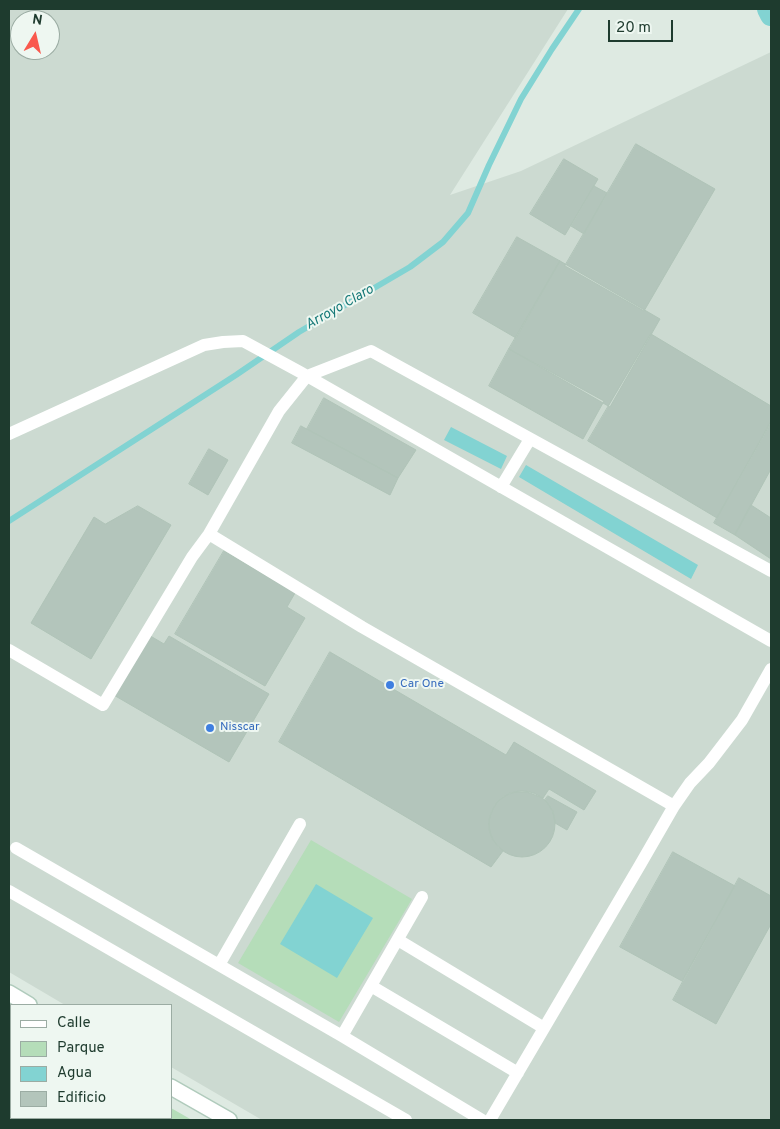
<!DOCTYPE html>
<style>
body{margin:0}
#map{position:relative;width:780px;height:1129px;overflow:hidden;background:#deeae2;font-family:Overpass,sans-serif}
canvas{display:block}
.frame{position:absolute;inset:0;border:10px solid #1e3b2e;pointer-events:none}
.legend{position:absolute;left:10px;top:1004px;width:162px;height:115px;box-sizing:border-box;background:#eef7f1;border:1px solid #9baca3;margin:0;padding:6px 9px;list-style:none;font-size:15px;color:#1e3b2e}
.legend li{display:flex;align-items:center;gap:10px;height:25px}
.legend b{width:25px;border:1px solid #9baca3}
.north{position:absolute;left:10px;top:10px;width:50px;height:50px;box-sizing:border-box;background:#eef7f1;border:1px solid #9baca3;border-radius:50%;rotate:9deg;font-size:14px;font-weight:700;line-height:20px;text-align:center;color:#1e3b2e}
.north::after{content:'';display:block;margin:auto;width:18px;height:22px;background:#f9594d;clip-path:polygon(50% 0,100% 100%,50% 72%,0 100%)}
.scale{position:absolute;left:608px;top:20px;width:65px;height:22px;box-sizing:border-box;border:2px solid #1e3b2e;border-top:0;padding-left:6px;font-size:15px;line-height:18px;white-space:nowrap;color:#1e3b2e;-webkit-text-stroke:4px #eef7f1;paint-order:stroke}
</style>
<div id="map">
<canvas width="780" height="1129"></canvas>
<div class="frame"></div>
<ul class="legend">
<li><b style="height:6px;background:#fff"></b>Calle</li>
<li><b style="height:14px;background:#b5ddb9"></b>Parque</li>
<li><b style="height:14px;background:#82d3d2"></b>Agua</li>
<li><b style="height:14px;background:#b3c5bb"></b>Edificio</li>
</ul>
<div class="north">N</div>
<div class="scale">20 m</div>
</div>
<script>
const ctx = document.querySelector('canvas').getContext('2d');
ctx.lineJoin = 'round';
function fill(path, color) { ctx.fillStyle = color; ctx.fill(path, 'evenodd'); }
function stroke(path, color, width, dash) { ctx.strokeStyle = color; ctx.lineWidth = width; ctx.lineCap = dash ? 'butt' : 'round'; ctx.setLineDash(dash || []); ctx.stroke(path); }
function label(font, color, halo, rows, align = 'center') {
  ctx.font = font + ' Overpass,sans-serif'; ctx.lineWidth = 4; ctx.setLineDash([]); ctx.textBaseline = 'middle'; ctx.strokeStyle = halo; ctx.fillStyle = color; for (const [text, x, y, turn = 0] of rows) {
    ctx.save(); ctx.translate(x, y); ctx.rotate((+turn || 0) * Math.PI / 180); ctx.textAlign = isNaN(turn) ? turn : align; if (halo) ctx.strokeText(text, 0, 0); ctx.fillText(text, 0, 0); ctx.restore();
  }
}
const built = new Path2D(`
 M 9,9 L 568,9 L 450,195 L 521,171 L 771,52 L 771,1120 L 262,1120 L 171,1067 L 171,1005 L 65,1005 L 9,972 ZM 20,20 L 50,20 L 50,50 L 20,50 Z`);
const green = new Path2D(`
 M 311,840 L 412,899 L 339,1022 L 238,963 Z
 M 9,1012 L 11,1014 L 11,1118 L 171,1118 L 171,1108 L 192,1120 L 9,1120 Z`);
const water = new Path2D(`
 M 451,427 L 507,456 L 501,469 L 444,440 Z
 M 526,465 L 698,565 L 691,579 L 519,477 Z
 M 316,884 L 373,918 L 337,978 L 280,944 Z`);
const stream = new Path2D(`
 M 9,521 L 236,375 L 299,332 L 410,267 L 443,242 L 468,213 L 489,165 L 521,99 L 552,49 L 579,9`);
const canal = new Path2D(`
 M 768,9 L 771,15`);
const building = new Path2D(`
 M 636,144 L 715,189 L 644,311 L 565,266 Z
 M 564,159 L 598,179 L 565,235 L 530,214 Z
 M 594,186 L 607,193 L 584,234 L 571,226 Z
 M 517,237 L 560,261 L 516,338 L 473,313 Z
 M 560,261 L 660,319 L 610,407 L 509,349 Z
 M 651,334 L 771,406 L 771,421 L 717,518 L 588,441 Z
 M 509,349 L 604,401 L 583,439 L 489,386 Z
 M 324,398 L 416,450 L 398,478 L 307,429 Z
 M 771,423 L 771,469 L 735,535 L 714,523 Z
 M 301,426 L 398,478 L 390,495 L 292,443 Z
 M 209,449 L 228,460 L 208,495 L 189,484 Z
 M 751,505 L 771,518 L 771,559 L 735,535 Z
 M 138,506 L 171,525 L 91,659 L 31,623 L 94,517 L 105,524 Z
 M 224,551 L 295,593 L 287,607 L 305,618 L 265,686 L 175,634 Z
 M 147,634 L 164,644 L 169,636 L 269,694 L 229,762 L 112,694 Z
 M 330,652 L 506,755 L 514,742 L 596,791 L 584,810 L 549,789 L 543,798 L 527,792 L 516,792 L 507,795 L 498,801 L 493,809 L 489,819 L 489,829 L 492,839 L 503,851 L 491,867 L 279,742 Z
 M489 824a33 33 0 1 1 66 0a33 33 0 1 1-66 0Z
 M 548,796 L 577,812 L 567,830 L 555,823 L 553,811 L 545,800 Z
 M 673,852 L 735,886 L 682,981 L 620,947 Z
 M 739,878 L 771,896 L 771,924 L 716,1024 L 673,1000 Z`);
const lane = new Path2D(`
 M 9,434 L 204,345 L 223,342 L 243,341 L 300,372 L 771,641
 M 501,487 L 530,439
 M 209,534 L 362,627 L 674,806
 M 9,650 L 103,705 L 192,557 L 209,534 L 279,411 L 307,376 L 371,351 L 771,571
 M 16,848 L 342,1036 L 482,1120
 M 9,891 L 406,1120
 M 398,940 L 544,1028
 M 219,965 L 300,824
 M 371,986 L 518,1073
 M 342,1036 L 422,897
 M 490,1120 L 640,865 L 674,806 L 690,783 L 709,763 L 742,720 L 771,669`);
const secondary = new Path2D(`
 M 9,993 L 29,1005
 M 171,1087 L 229,1120`);
const markers = [
 [390,685,5,"#3f7fe0"],
 [210,728,5,"#3f7fe0"]
];
const shopNames = [
 ["Car One",400,685],
 ["Nisscar",220,728]
];
const waterNames = [
 ["Arroyo Claro",340,308,-30]
];
fill(built, '#ccdad1');
fill(green, '#b5ddb9');
fill(water, '#82d3d2');
stroke(stream, '#82d3d2', 6);
stroke(canal, '#82d3d2', 22);
fill(building, '#b3c5bb');
stroke(building, '#b0c4b8', 1);
stroke(secondary, '#b0cbbc', 18);
stroke(lane, '#fff', 12);
stroke(secondary, '#fff', 15);
for (const [x, y, r, color] of markers) { const dot = new Path2D(); dot.arc(x, y, r, 0, 2 * Math.PI); ctx.fillStyle = color; ctx.fill(dot); stroke(dot, '#eef7f1', 2); }
label('12px', '#366cbe', '#eef7f1', shopNames, 'left');
label('italic 14px', '#167978', '#eef7f1', waterNames);
</script>
